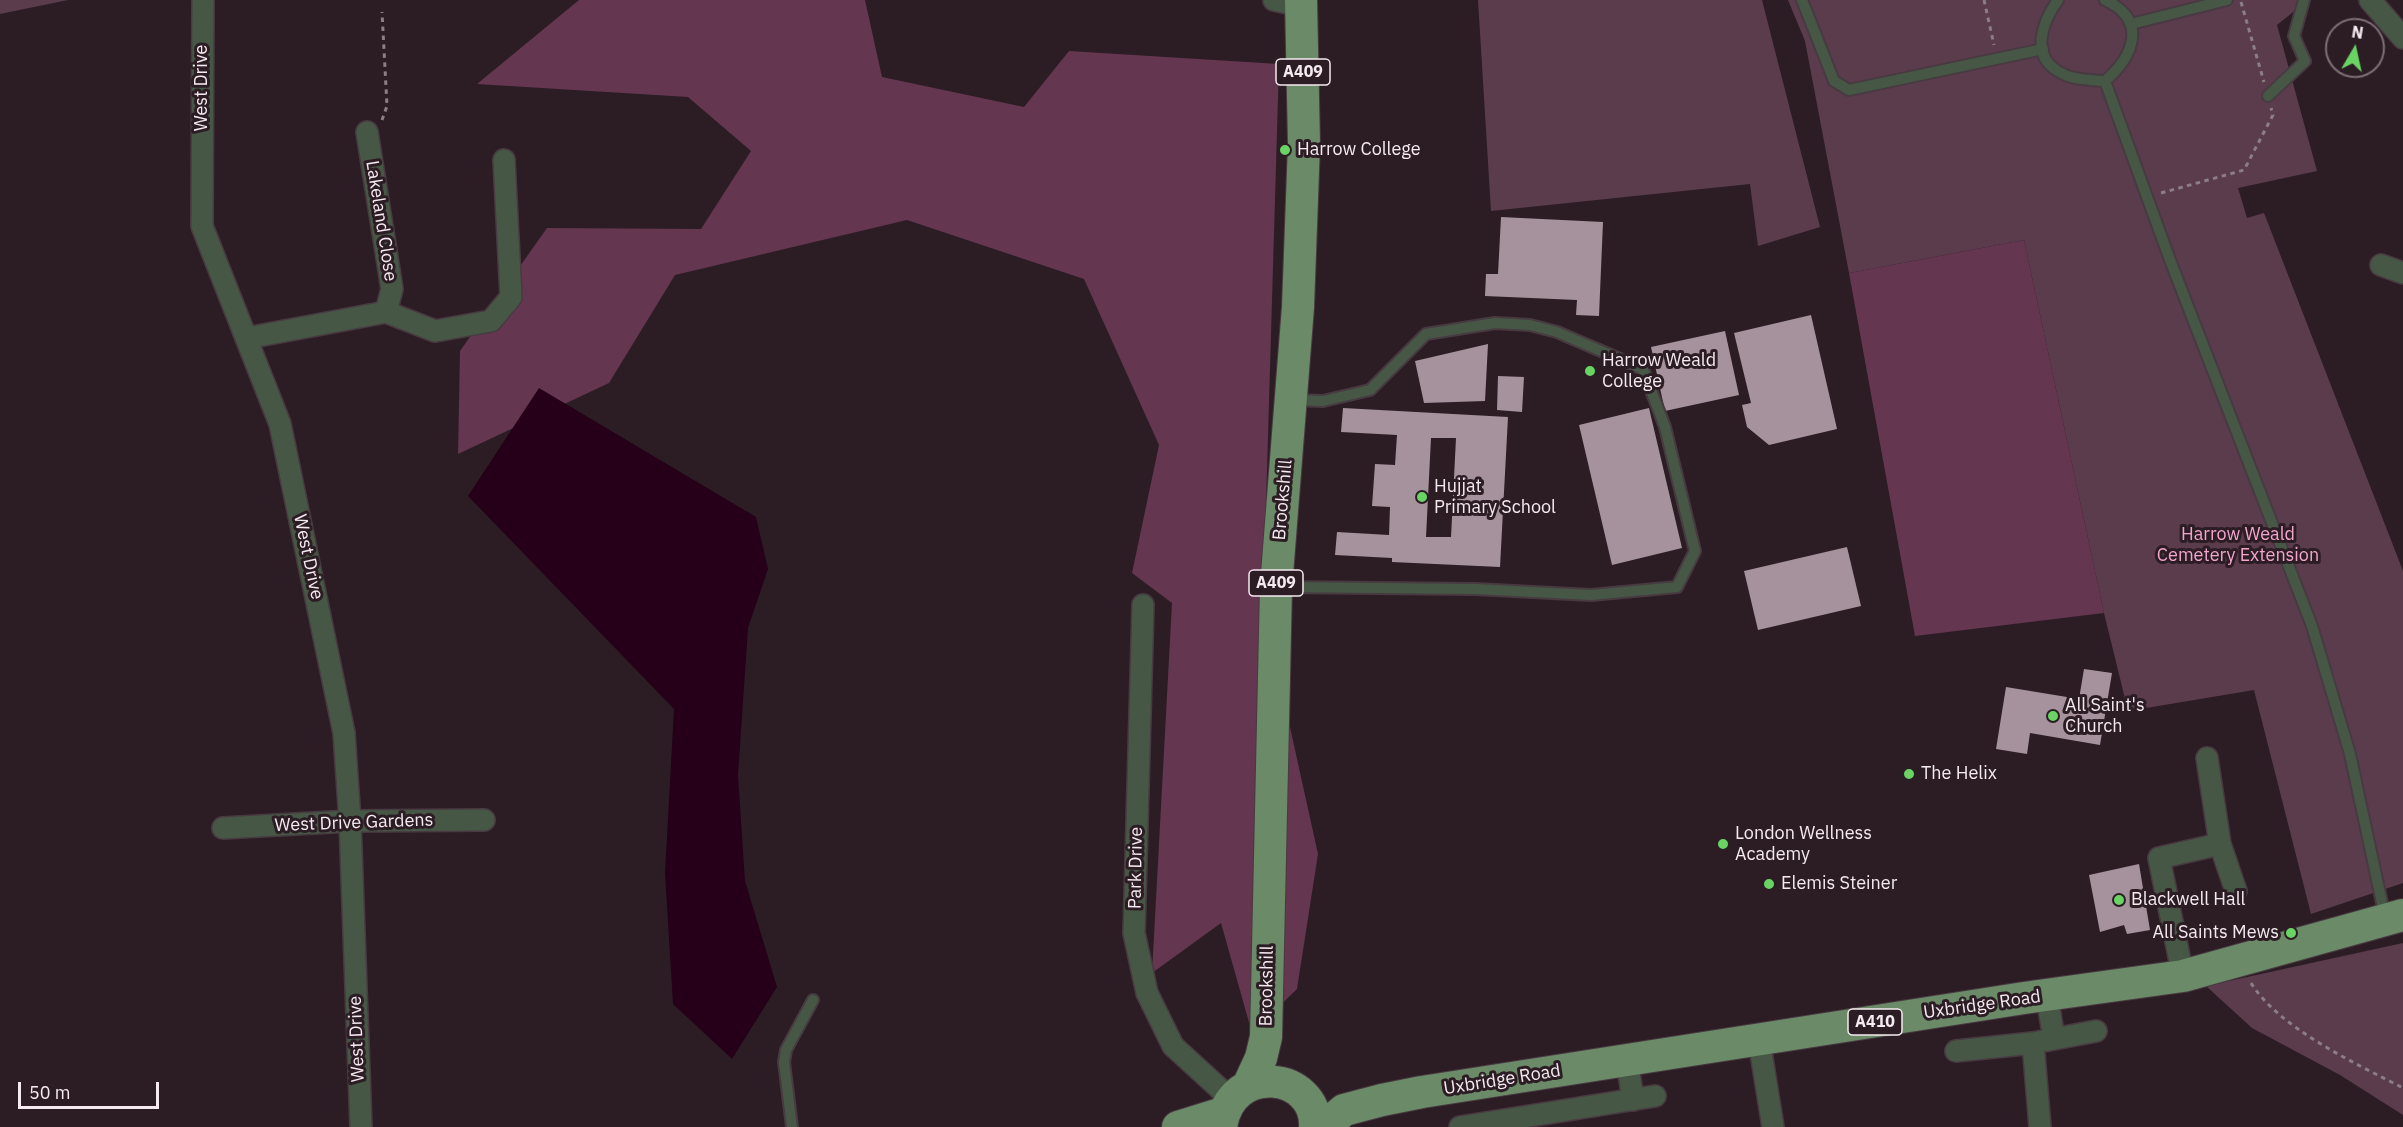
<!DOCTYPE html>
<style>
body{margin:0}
#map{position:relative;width:2403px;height:1127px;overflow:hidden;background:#2c1d25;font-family:"IBM Plex Sans",sans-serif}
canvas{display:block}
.north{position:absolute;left:2325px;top:18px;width:60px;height:60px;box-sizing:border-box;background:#2c1d25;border:2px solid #7c6f76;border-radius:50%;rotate:9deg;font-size:16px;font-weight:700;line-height:24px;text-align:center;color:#f5eaef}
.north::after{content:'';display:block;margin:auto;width:21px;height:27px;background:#69d464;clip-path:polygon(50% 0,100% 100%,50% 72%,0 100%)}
.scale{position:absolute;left:18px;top:1082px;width:141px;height:27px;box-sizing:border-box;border:3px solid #f5eaef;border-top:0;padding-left:8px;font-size:18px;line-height:21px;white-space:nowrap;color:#f5eaef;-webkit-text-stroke:4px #2c1d25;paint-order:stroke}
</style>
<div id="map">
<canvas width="2403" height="1127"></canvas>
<div class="north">N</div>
<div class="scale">50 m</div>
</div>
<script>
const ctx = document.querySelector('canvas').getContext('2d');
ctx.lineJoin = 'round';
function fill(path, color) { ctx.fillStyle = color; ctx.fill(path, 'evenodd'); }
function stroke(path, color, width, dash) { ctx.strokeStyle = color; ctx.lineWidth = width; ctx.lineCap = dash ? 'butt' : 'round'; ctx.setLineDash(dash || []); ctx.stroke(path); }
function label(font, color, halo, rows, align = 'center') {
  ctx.font = font + ' "IBM Plex Sans",sans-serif'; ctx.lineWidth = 6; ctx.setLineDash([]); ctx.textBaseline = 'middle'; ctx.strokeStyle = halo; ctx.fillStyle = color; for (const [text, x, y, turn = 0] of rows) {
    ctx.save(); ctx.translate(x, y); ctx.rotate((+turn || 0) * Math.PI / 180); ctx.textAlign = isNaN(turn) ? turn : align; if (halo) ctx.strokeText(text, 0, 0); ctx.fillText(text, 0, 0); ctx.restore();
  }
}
const green = new Path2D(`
 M 0,0 L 68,0 L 0,14 Z
 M 1478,0 L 1762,0 L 1820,227 L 1758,246 L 1750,184 L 1491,211 Z
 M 1788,0 L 2308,0 L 2277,25 L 2317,171 L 2238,188 L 2247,218 L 2264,213 L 2403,571 L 2403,883 L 2311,914 L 2254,690 L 2128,711 L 2104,613 L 2024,240 L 1849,273 L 1805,41 Z
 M 2403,943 L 2403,1115 L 2340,1075 L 2252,1028 L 2206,986 Z`);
const forest = new Path2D(`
 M 579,0 L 865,0 L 882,77 L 1024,107 L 1069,51 L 1279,64 L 1263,605 L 1318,854 L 1297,989 L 1252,1033 L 1221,923 L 1152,973 L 1172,603 L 1132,573 L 1159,445 L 1084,279 L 907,220 L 675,275 L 609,383 L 458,454 L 460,351 L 547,228 L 701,229 L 751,151 L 688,97 L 477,84 Z
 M 2024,240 L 2104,613 L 1915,636 L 1849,273 Z`);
const water = new Path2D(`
 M 539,388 L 756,517 L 768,569 L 748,628 L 738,775 L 745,881 L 777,987 L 732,1059 L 673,1004 L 665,873 L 674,709 L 468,496 Z`);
const building = new Path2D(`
 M 1501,217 L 1603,222 L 1599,316 L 1576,315 L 1577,300 L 1485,296 L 1486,274 L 1498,274 Z
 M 1811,315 L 1837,429 L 1769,445 L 1747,427 L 1742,405 L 1751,403 L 1734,333 Z
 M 1725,331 L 1739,395 L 1665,411 L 1651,347 Z
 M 1488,344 L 1485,401 L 1424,403 L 1415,361 Z
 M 1498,376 L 1524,377 L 1522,412 L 1497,410 Z
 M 1343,408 L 1508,417 L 1500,567 L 1392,562 L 1392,558 L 1335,555 L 1337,532 L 1389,535 L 1390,507 L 1372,506 L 1375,464 L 1395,465 L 1397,435 L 1341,432 ZM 1431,438 L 1456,438 L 1451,537 L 1426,537 Z
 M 1649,408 L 1682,548 L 1612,565 L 1579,425 Z
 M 1847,547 L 1861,606 L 1758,630 L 1744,571 Z
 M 2084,669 L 2112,673 L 2100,745 L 2030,733 L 2027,754 L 1996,749 L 2006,687 L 2079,699 Z
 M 2139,864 L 2150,930 L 2127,934 L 2124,925 L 2100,932 L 2089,875 Z`);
const path = new Path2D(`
 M 1984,0 L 1994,45
 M 2241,2 L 2264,82
 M 382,120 L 387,106 L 382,12
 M 2161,193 L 2244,170 L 2273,115 L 2271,108
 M 2251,983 C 2280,1029 2355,1063 2403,1088`);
const service = new Path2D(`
 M 1802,0 L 1834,81 L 1849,90 L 2043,49
 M 2058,0 C 2044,19 2030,53 2056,70 C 2070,80 2089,80 2105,81 C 2134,56 2148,20 2105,0
 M 2131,24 L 2227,0
 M 2105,81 L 2170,260 L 2312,626 L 2350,754 L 2385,917
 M 2268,96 L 2305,61 L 2294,36 L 2304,0
 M 1280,587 L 1475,589 L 1591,595 L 1677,587 L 1695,551 L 1665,427 L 1643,369 L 1557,332 L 1530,325 L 1495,323 L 1426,334 L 1370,390 L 1323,401 L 1294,400
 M 792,1127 L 784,1062 L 786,1050 L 813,1000`);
const minor = new Path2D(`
 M 203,0 L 202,226 L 280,424 L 344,733 L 350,821 L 361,1127
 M 1274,0 L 1302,6
 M 2370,0 L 2403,38
 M 2381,265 L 2403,273
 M 386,312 L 435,331 L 491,321 L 511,297 L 504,160
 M 247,338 L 386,312 L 392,289 L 367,132
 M 1143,605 L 1134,933 L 1147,993 L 1173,1046 L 1231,1099
 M 2207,758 L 2220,844 L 2236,891
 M 223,828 L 350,821 L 484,820
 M 2183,976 L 2159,858 L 2220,844
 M 2047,996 L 2054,1039
 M 1759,1040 L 1773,1127
 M 2033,1043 L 2040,1127
 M 1956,1051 L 2033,1043 L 2096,1031
 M 1627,1060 L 1633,1100
 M 1460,1127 L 1655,1096`);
const primary = new Path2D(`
 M 1249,1084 L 1261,1058 L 1266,1037 L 1276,587 L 1298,307 L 1304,144 L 1301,0
 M 1178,1127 L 1223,1113
 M 1221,1127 C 1231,1060 1318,1073 1315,1127
 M 1324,1127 L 1344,1110 L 1382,1100 L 1422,1092 L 2024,998 L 2183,976 L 2403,915`);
const markers = [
 [1285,150,6,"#69d464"],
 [1590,371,6,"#69d464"],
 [1422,497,6,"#69d464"],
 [2053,716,6,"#69d464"],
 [1909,774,6,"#69d464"],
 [1723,844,6,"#69d464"],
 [1769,884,6,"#69d464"],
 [2119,900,6,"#69d464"],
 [2291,933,6,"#69d464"]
];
const shields = [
 [1303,72,54],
 [1276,583,54],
 [1875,1022,54]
];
const shieldNames = [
 ["A409",1303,72],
 ["A409",1276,583],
 ["A410",1875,1022]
];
const streetNames = [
 ["West Drive",202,88,-90],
 ["Lakeland Close",381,221,81],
 ["Brookshill",1283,500,-85],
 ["West Drive",308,557,78],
 ["West Drive Gardens",354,823,-2],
 ["Park Drive",1136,868,-89],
 ["Brookshill",1267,986,-89],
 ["Uxbridge Road",1982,1005,-8],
 ["West Drive",357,1039,-92],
 ["Uxbridge Road",1502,1080,-9]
];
const poiNames = [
 ["Harrow College",1297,150],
 ["Harrow Weald",1602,361],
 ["College",1602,382],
 ["Hujjat",1434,487],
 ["Primary School",1434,508],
 ["All Saint's",2065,706],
 ["Church",2065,727],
 ["The Helix",1921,774],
 ["London Wellness",1735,834],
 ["Academy",1735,855],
 ["Elemis Steiner",1781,884],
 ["Blackwell Hall",2131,900],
 ["All Saints Mews",2279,933,"right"]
];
const parkNames = [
 ["Harrow Weald",2238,535],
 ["Cemetery Extension",2238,556]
];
fill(green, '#5b3c4d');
fill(forest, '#643650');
fill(water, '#250018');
fill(building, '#a6929c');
stroke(service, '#483a41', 14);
stroke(minor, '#483a41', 24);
stroke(primary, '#483a41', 34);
stroke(path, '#8b7e84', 3, [4.5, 4.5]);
stroke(service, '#475746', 10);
stroke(minor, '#475746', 21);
stroke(primary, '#6b8b68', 32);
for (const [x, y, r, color] of markers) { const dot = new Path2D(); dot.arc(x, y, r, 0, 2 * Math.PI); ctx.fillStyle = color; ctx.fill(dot); stroke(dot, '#2c1d25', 2); }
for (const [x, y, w] of shields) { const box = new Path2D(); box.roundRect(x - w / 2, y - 13, w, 26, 4.5); ctx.fillStyle = '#2c1d25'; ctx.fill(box); stroke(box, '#f5eaef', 1.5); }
label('bold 16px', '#f5eaef', null, shieldNames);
label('18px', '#f5eaef', '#2c1d25', streetNames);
label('18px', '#f5eaef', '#2c1d25', poiNames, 'left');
label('18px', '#f1a5cf', '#2c1d25', parkNames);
</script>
